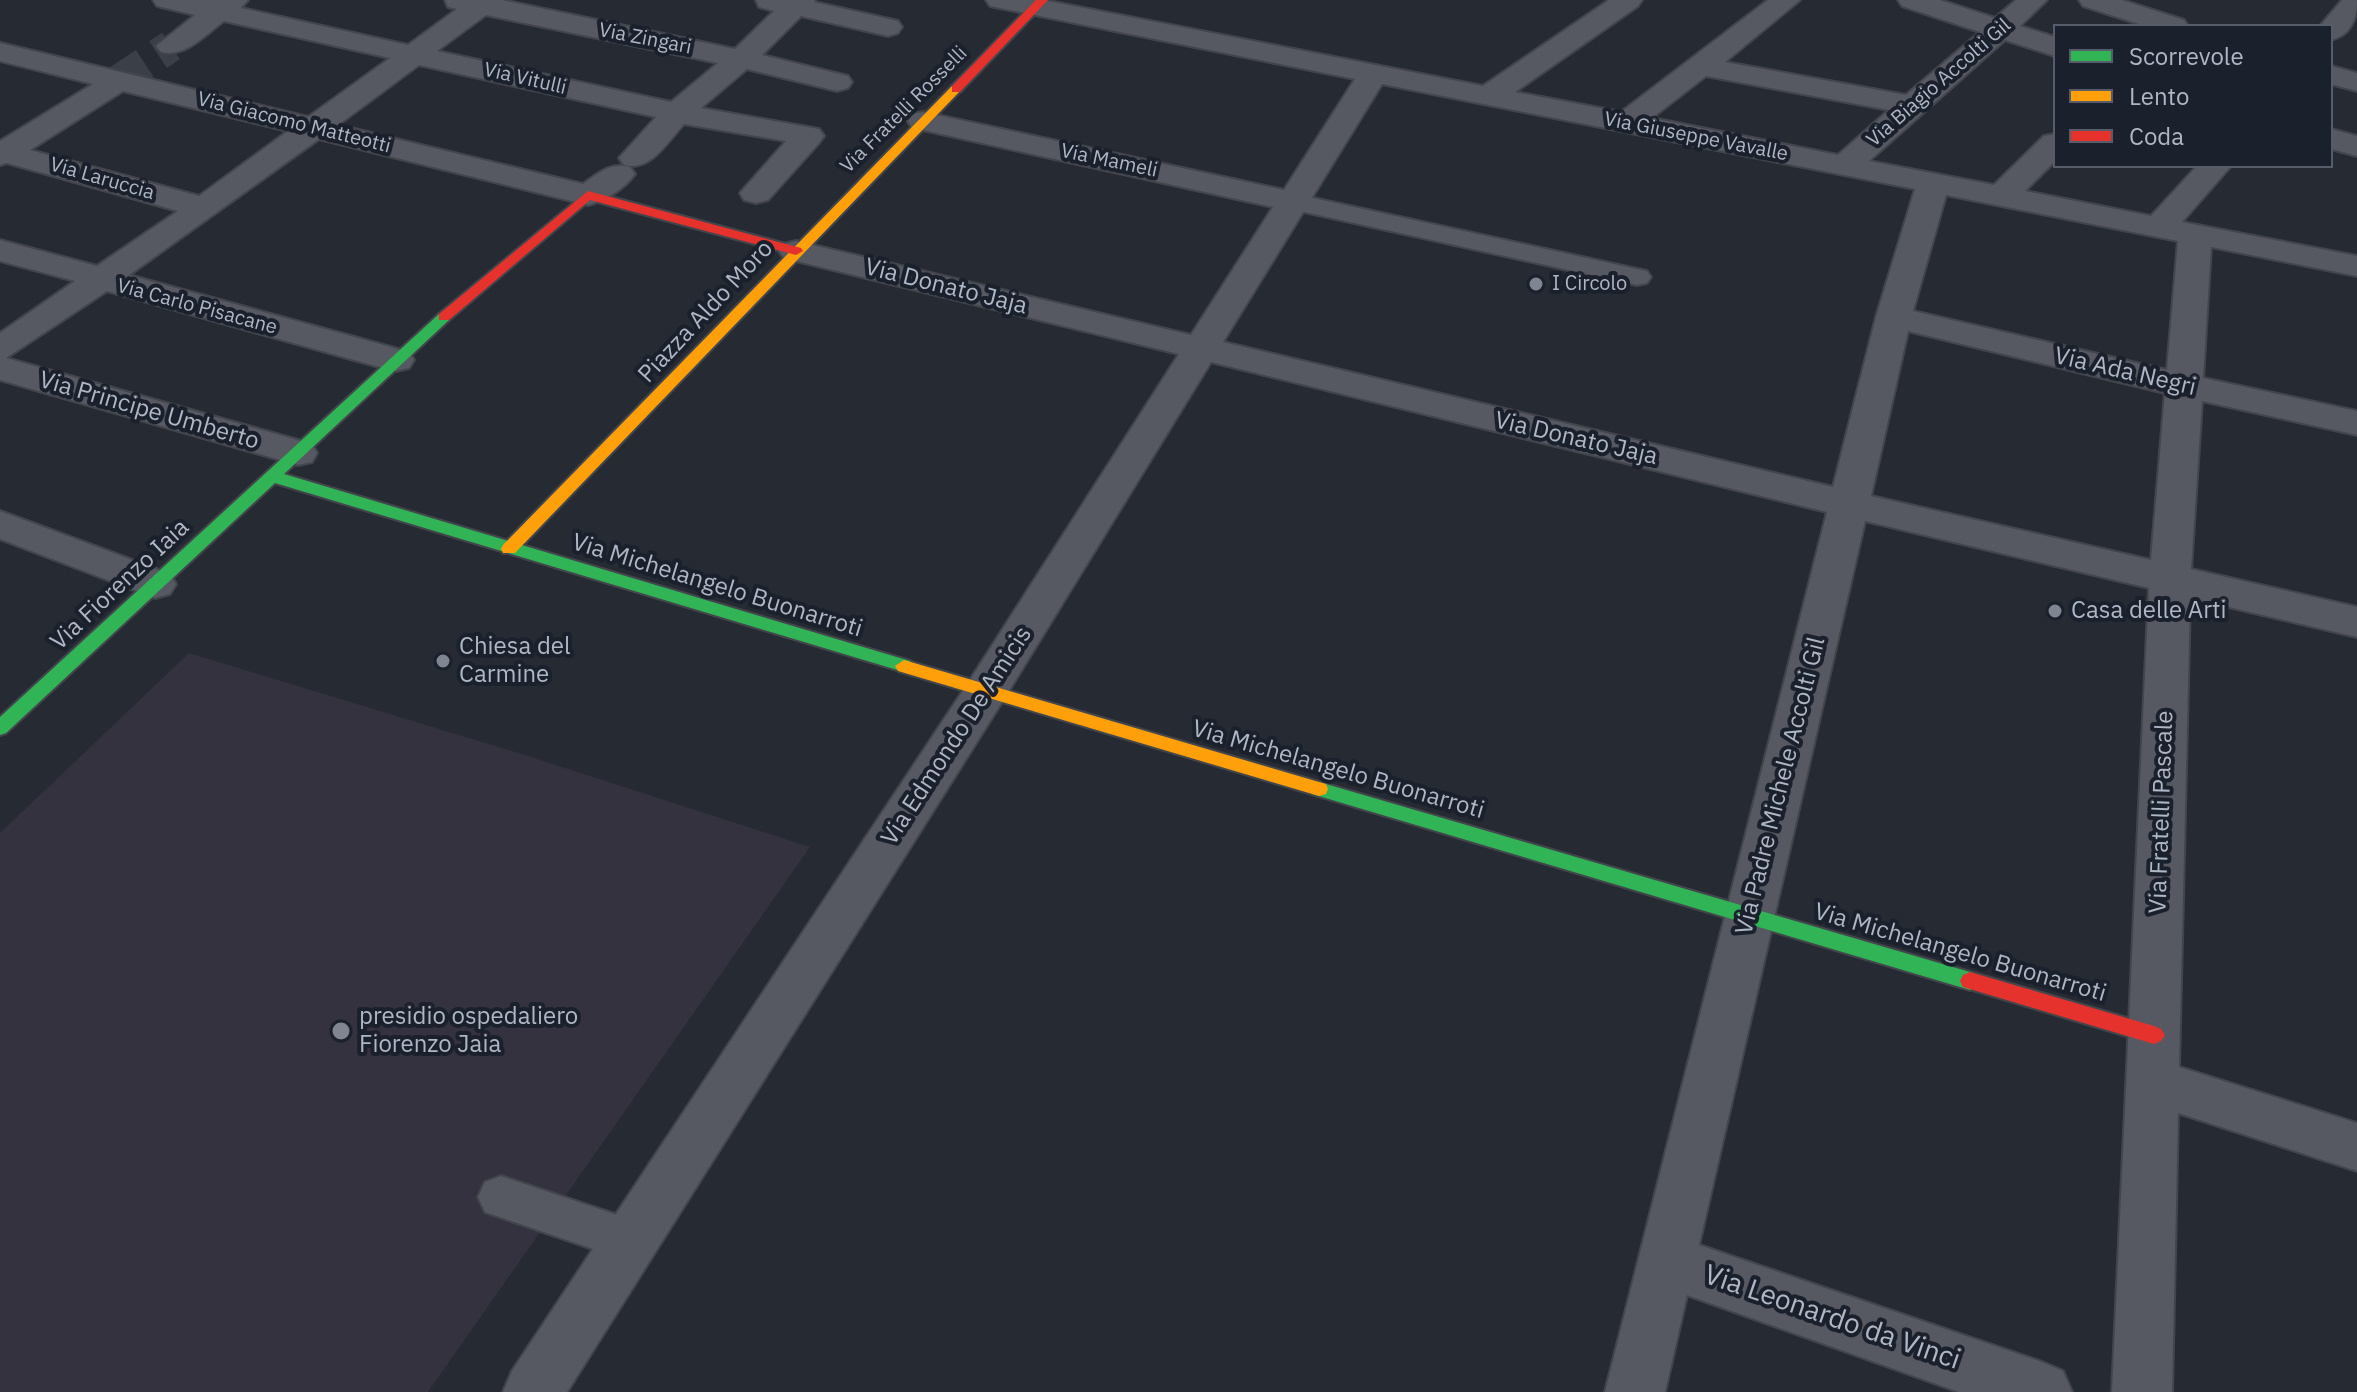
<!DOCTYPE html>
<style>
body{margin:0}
#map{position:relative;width:2357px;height:1392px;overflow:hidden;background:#262a32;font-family:"IBM Plex Sans",sans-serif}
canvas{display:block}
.legend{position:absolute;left:2053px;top:24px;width:280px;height:144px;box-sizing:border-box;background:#1a202c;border:2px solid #565c69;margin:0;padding:10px 14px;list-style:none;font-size:24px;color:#afb6c4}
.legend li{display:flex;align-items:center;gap:16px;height:40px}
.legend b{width:40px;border:2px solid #565c69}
</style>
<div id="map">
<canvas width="2357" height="1392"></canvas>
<ul class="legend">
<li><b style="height:10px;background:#30b455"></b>Scorrevole</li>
<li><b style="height:10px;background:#ff9f0a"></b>Lento</li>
<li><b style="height:10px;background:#e5322d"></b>Coda</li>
</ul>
</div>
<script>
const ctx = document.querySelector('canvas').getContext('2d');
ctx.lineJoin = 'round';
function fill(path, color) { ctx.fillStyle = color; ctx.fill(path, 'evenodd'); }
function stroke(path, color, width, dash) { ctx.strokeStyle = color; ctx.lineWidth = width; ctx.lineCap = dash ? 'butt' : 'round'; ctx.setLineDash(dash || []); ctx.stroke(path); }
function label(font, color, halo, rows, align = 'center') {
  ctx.font = font + ' "IBM Plex Sans",sans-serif'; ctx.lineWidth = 8; ctx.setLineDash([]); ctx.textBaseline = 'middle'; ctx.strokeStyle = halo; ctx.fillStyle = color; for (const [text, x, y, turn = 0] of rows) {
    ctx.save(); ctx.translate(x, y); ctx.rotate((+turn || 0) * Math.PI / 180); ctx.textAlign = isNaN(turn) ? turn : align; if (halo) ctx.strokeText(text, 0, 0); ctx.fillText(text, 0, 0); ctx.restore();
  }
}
const medical = new Path2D(`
 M 189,653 L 525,755 L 810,847 L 428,1392 L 0,1392 L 0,833 Z`);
const streetTunnel = new Path2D(`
 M 118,81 L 171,46`);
const lane = new Path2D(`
 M 1295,194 L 1637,269 L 1647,271 L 1651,277 L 1647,283 L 1637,285 L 1286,208 L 1282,202 L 1286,196 Z
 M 501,1176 L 647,1225 L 654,1240 L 647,1255 L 631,1262 L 485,1212 L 478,1197 L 485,1182 Z`);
const street = new Path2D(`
 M 153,0 L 248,0 L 241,8 L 408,45 L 457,9 L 448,7 L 445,0 L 502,0 L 735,49 L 774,11 L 759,7 L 756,0 L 815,0 L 814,2 L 898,21 L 902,27 L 898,33 L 888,36 L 801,16 L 762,55 L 848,76 L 852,82 L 848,88 L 837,91 L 747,69 L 701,108 L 819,129 L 824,136 L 819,143 L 768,200 L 756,203 L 744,200 L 740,193 L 786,141 L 684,124 C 667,142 651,172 624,165 L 619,158 L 656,117 L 419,65 L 338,125 L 583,184 C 599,173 610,162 630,167 L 635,174 C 625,188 605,201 588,205 L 319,139 L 129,275 L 409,352 L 414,360 L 409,368 L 396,371 L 383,368 L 107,291 L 6,358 L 312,444 L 317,453 L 312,462 L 298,465 L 0,380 L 0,333 L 75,281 L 0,261 L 0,240 L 97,266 L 178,211 L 7,163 L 0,165 L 0,141 L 93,84 L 0,61 L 0,43 L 308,117 L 390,58 L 224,21 C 205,35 185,58 161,52 L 156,46 L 195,15 L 157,6 ZM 486,15 L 718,63 L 671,102 L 437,51 ZM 123,91 L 288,131 L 199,196 L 30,150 Z
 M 986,0 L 1043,0 L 1483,86 L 1609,0 L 1642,0 L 1638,6 L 1515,92 L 1621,112 L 1768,0 L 1800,0 L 1725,62 L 1906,95 L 1980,32 L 1902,6 L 1898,0 L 1940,0 L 1995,18 L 2016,0 L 2047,0 L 2020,26 L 2055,37 L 2055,56 L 2005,40 L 1869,161 L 1994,185 L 2044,136 L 2055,134 L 2055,161 L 2025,191 L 2151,216 L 2197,166 L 2231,166 L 2182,222 L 2357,256 L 2357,276 L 2211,247 L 2203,378 L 2357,411 L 2357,435 L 2202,401 L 2191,569 L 2357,607 L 2357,637 L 2190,598 L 2179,1067 L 2357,1123 L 2357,1171 L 2178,1113 L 2172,1392 L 2112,1392 L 2149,588 L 1865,521 L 1699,1245 L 2042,1362 L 2063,1371 L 2072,1392 L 1959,1392 L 1687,1295 L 1665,1392 L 1605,1392 L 1827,512 L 1211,362 L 1002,702 L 567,1392 L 503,1392 L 512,1371 L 970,680 L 1179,354 L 784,258 L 779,251 L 784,244 L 796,241 L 1191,335 L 1273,207 L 923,130 L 912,128 L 908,121 L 912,114 L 923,112 L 1284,190 L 1355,79 L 990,6 ZM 1706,76 L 1889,110 L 1838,155 L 1652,118 ZM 1382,84 L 1915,189 L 1876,317 L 1833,487 L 1223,342 ZM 1946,195 L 2178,241 L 2167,370 L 1913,311 ZM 1908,331 L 2165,393 L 2151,560 L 1871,496 Z
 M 2079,0 L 2122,0 L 2184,20 L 2188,26 L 2145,26 L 2083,6 Z
 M 2342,0 L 2357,0 C 2357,19 2351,35 2331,40 L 2331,26 L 2320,26 Z
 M 2331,66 L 2357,73 L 2357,91 L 2331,84 Z
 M 2331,129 L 2357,136 L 2357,156 L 2331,149 Z
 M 0,511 L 170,574 L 176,584 L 170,594 L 155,598 L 0,539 Z`);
const fast = new Path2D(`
 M 444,313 L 449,314 L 449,320 L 284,474 L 910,661 L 913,666 L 910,671 L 904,672 L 275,483 L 6,733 L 0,735 L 0,717 L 439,314 Z
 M 1319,782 L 1970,972 L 1977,975 L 1980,981 L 1977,987 L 1970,990 L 1312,794 L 1310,789 L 1312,784 Z`);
const slow = new Path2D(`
 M 952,86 L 962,89 L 515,553 L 503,553 L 501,549 L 503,545 Z
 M 904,660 L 1319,782 L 1326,784 L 1328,789 L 1326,794 L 1319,796 L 898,671 L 895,666 Z`);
const jam = new Path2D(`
 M 1036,0 L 1048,0 L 960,92 L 952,92 L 952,86 Z
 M 588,191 L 801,248 L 803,251 L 796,255 L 590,200 L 449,320 L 439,320 L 439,314 Z
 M 1970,972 L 2154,1026 L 2161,1029 L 2165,1035 L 2161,1041 L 2154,1044 L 1963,987 L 1960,981 L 1963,975 Z`);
const markers = [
 [1536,284,8,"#7f8591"],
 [2055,611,8,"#7f8591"],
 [443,661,8,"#7f8591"],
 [341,1031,10,"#7f8591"]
];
const farStreetnames = [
 ["Via Zingari",645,39,11],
 ["Via Vitulli",525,79,13],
 ["Via Biagio Accolti Gil",1939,83,-41],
 ["Via Fratelli Rosselli",904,110,-45],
 ["Via Giacomo Matteotti",294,123,14],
 ["Via Giuseppe Vavalle",1696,137,11],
 ["Via Mameli",1109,161,12],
 ["Via Laruccia",102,179,16],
 ["Via Carlo Pisacane",197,307,15]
];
const farPoinames = [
 ["I Circolo",1552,284]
];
const streetNames = [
 ["Via Donato Jaja",946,287,14],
 ["Piazza Aldo Moro",706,312,-47],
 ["Via Ada Negri",2125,372,13],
 ["Via Principe Umberto",149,411,16],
 ["Via Donato Jaja",1576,439,13],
 ["Via Fiorenzo Iaia",120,585,-43],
 ["Via Michelangelo Buonarroti",717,586,17],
 ["Via Edmondo De Amicis",957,736,-57],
 ["Via Michelangelo Buonarroti",1338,770,16],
 ["Via Padre Michele Accolti Gil",1781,786,-76],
 ["Via Fratelli Pascale",2162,812,-88],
 ["Via Michelangelo Buonarroti",1960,953,16]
];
const poiNames = [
 ["Casa delle Arti",2071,611],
 ["Chiesa del",459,647],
 ["Carmine",459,675],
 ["presidio ospedaliero",359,1017],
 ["Fiorenzo Jaia",359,1045]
];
const nearStreetnames = [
 ["Via Leonardo da Vinci",1832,1318,19]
];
fill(medical, '#33323e');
stroke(streetTunnel, '#3b3f48', 32, [32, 16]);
stroke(lane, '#42454b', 4);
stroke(street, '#42454b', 4);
stroke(fast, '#42454b', 4);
stroke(slow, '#42454b', 4);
stroke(jam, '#42454b', 4);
fill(lane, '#565961');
fill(street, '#565961');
fill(fast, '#30b455');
fill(slow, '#ff9f0a');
fill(jam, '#e5322d');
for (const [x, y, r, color] of markers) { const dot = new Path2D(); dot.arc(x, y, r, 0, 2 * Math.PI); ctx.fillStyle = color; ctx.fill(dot); stroke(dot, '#1a202c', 3); }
label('20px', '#afb6c4', '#1a202c', farStreetnames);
label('20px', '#afb6c4', '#1a202c', farPoinames, 'left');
label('24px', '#afb6c4', '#1a202c', streetNames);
label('24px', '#afb6c4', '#1a202c', poiNames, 'left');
label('28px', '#afb6c4', '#1a202c', nearStreetnames);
</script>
